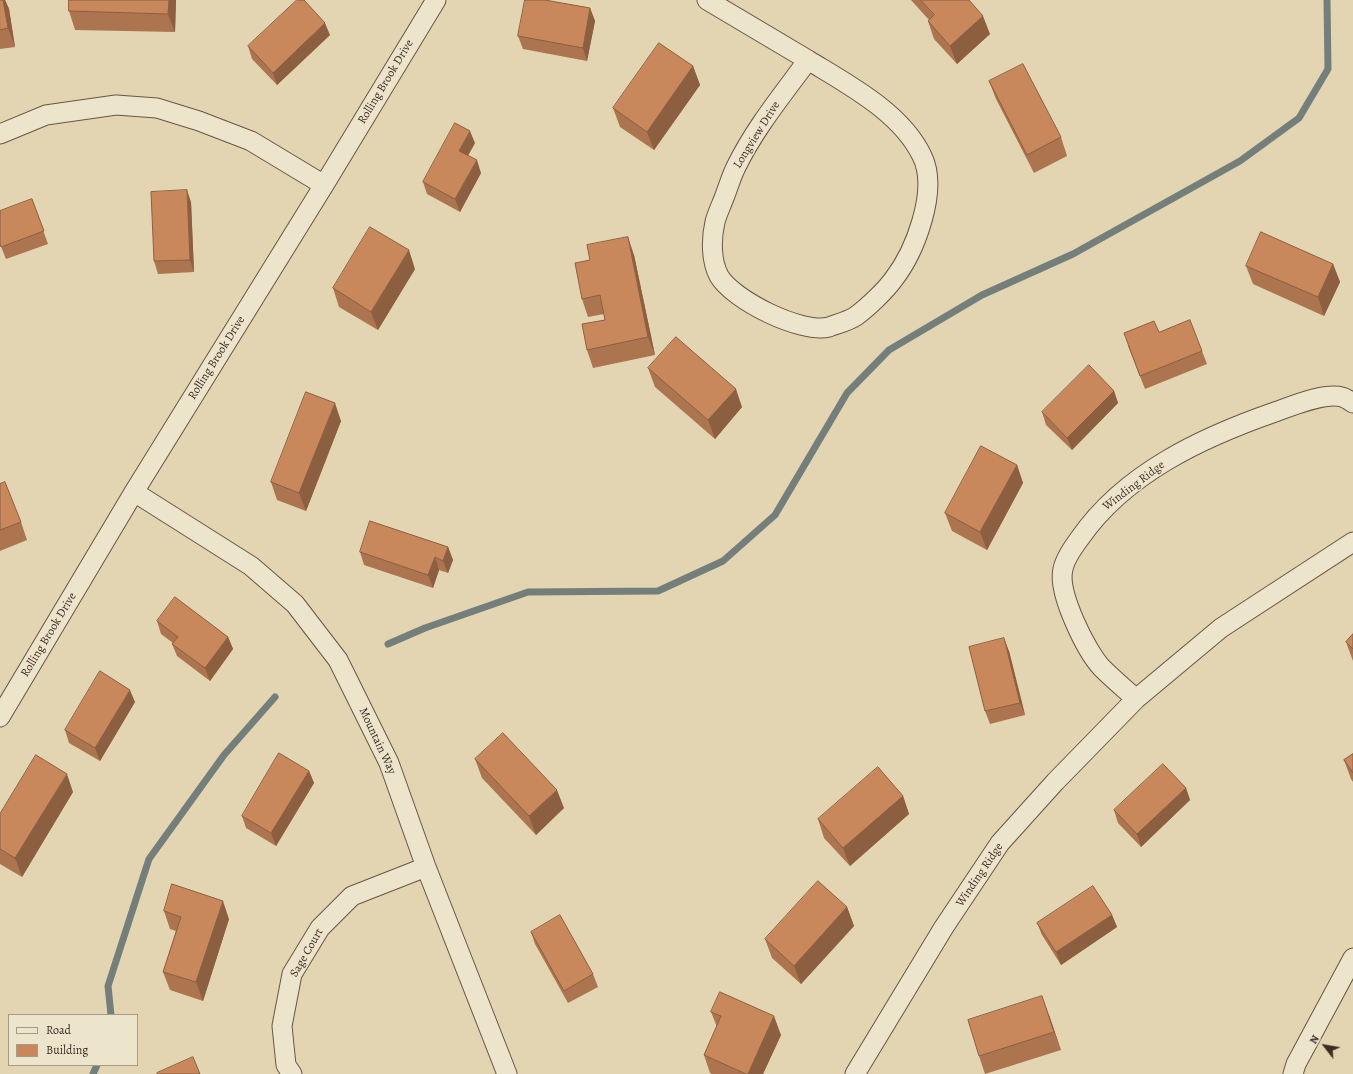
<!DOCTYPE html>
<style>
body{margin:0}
#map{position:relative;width:1353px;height:1074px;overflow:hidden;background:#e3d5b1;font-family:Alegreya,serif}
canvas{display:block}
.legend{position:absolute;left:8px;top:1014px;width:130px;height:52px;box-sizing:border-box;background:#ede4cc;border:1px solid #a69a88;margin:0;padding:5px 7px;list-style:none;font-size:12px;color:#3c2c22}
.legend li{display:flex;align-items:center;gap:8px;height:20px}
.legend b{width:20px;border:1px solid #a69a88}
.north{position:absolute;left:1305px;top:1026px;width:40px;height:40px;-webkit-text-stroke:3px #ede4cc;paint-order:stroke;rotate:301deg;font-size:11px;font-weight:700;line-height:16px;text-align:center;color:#3c2c22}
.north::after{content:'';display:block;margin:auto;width:14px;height:18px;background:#3c2c22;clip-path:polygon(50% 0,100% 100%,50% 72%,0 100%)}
</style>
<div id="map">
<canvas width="1353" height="1074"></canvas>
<ul class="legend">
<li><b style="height:5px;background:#ede4cc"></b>Road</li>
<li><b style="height:11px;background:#c8885c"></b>Building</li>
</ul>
<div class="north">N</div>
</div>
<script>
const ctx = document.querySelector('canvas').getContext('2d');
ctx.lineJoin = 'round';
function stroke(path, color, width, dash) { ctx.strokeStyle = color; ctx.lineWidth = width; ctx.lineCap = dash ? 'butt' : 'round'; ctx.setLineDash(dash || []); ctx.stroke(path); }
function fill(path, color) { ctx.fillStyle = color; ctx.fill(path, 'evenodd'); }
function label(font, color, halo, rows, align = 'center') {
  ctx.font = font + ' Alegreya,serif'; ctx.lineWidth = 3; ctx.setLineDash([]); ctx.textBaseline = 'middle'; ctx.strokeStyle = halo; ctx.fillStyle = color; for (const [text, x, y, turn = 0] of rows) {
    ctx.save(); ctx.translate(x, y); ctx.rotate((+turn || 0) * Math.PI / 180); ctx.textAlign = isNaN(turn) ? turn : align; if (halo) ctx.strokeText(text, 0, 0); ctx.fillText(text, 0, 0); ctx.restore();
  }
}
const stream = new Path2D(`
 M 388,644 L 425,628 L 528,592 L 658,591 L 723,561 L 775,515 L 847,393 L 889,350 L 982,295 L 1073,254 L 1240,161 L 1299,118 L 1328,69 L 1327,0
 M 111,1015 L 108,986 L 149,859 L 224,755 L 275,697
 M 93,1074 L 97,1065`);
const street = new Path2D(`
 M 707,0 L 808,60
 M 808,60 C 847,84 901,112 922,156 C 939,190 915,252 893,280 C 885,291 867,308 856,316 C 849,321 837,324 829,327 C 801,334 733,300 719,276 C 711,261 711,239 715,222 C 717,214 721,206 724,198 C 728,188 731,177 736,167 C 755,128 783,94 808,60 Z
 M 0,134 L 46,115 L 116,105 L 157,108 L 199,121 L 251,141 L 324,185
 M 1353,403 C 1350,401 1346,398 1342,397 C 1325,392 1292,406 1275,412 C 1203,437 1125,473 1080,538 C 1074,546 1065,559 1063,569 C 1057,592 1086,651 1102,668 C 1113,679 1125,689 1136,699 L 1221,628 L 1353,542
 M 134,492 L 251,566 L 295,604 L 338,660 L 389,763 L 426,867 L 507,1074
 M 0,717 L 134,492 L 324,185 L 436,0
 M 292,1074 L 286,1065 L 282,1026 L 292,974 L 320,928 L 352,896 L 426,867
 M 855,1074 L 944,927 L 1000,843 L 1055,782 L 1136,699
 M 1293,1074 L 1296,1064 L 1353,958`);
const wall = new Path2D(`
 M 0,0 L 5,0 L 9,9 L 15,47 L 0,49 Z
 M 69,0 L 176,0 L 175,32 L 75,30 L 69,11 Z
 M 911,0 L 969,0 L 990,34 L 957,64 L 934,39 L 928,21 L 929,20 Z
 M 590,8 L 595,21 L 587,61 L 523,49 L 518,36 Z
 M 330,35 L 277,85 L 252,59 L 248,46 Z
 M 693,66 L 700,85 L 654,150 L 620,127 L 613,108 Z
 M 989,81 L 1061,137 L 1067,156 L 1034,173 L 996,99 Z
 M 475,143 L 468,155 L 481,173 L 460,212 L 427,194 L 423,182 Z
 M 32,199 L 48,244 L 6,259 L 0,244 Z
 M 191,202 L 194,272 L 158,274 L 154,261 Z
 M 634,255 L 655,355 L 593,368 L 587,350 L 605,320 L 604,314 L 588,317 L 582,299 Z
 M 1333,264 L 1340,282 L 1324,316 L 1253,284 L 1246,266 Z
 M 415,269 L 378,330 L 339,307 L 333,288 Z
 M 1159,332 L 1202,351 L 1207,364 L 1145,389 L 1128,346 Z
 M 648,368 L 742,407 L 715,439 L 655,387 Z
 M 1114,391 L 1118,403 L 1072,450 L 1046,425 L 1042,412 Z
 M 341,421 L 306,511 L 277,500 L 271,482 Z
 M 1017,465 L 1023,483 L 987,550 L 952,531 L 945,513 Z
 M 0,484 L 21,522 L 27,540 L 0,551 Z
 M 448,547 L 453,560 L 448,573 L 439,570 L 433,588 L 364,565 L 360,552 Z
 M 157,621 L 228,637 L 233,649 L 210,681 L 177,656 L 172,644 L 173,643 L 161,634 Z
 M 1353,634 L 1353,661 L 1346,642 Z
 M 1009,651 L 1025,715 L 990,724 L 985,711 Z
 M 135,702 L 100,761 L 69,743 L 65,730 Z
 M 1353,754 L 1353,782 L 1351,779 L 1344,760 Z
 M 475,759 L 564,808 L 536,835 L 482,778 Z
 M 309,771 L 314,783 L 276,846 L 246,828 L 242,816 Z
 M 1186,788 L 1190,800 L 1141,847 L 1118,823 L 1114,810 Z
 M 73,792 L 22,877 L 0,864 L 0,814 Z
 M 903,796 L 909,814 L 850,866 L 824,838 L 818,819 Z
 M 847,907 L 854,926 L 801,984 L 772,958 L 765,939 Z
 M 164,911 L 229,919 L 203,1001 L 170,990 L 163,972 L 176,931 L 170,929 Z
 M 1112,915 L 1117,927 L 1061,965 L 1042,935 L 1037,923 Z
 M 531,932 L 593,974 L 598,987 L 568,1003 L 535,944 Z
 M 711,1012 L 781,1035 L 763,1074 L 712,1074 L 710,1073 L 704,1055 L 717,1027 Z
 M 1049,1015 L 1061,1050 L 985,1074 L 979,1056 Z`);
const shadedWall = new Path2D(`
 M 3,0 L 5,0 L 9,9 L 15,47 L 8,28 Z
 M 169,0 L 176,0 L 175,32 L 168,14 Z
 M 590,8 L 595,21 L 587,61 L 583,48 Z
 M 983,16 L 990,34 L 957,64 L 950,46 Z
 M 325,23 L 330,35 L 277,85 L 273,73 Z
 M 693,66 L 700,85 L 654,150 L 647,132 Z
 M 470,131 L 475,143 L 464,163 L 459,151 Z
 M 477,160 L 481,173 L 460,212 L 455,199 Z
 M 187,190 L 191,202 L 194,272 L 190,260 Z
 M 628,237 L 634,255 L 655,355 L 648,337 Z
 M 409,250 L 415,269 L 378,330 L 371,312 Z
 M 1333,264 L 1340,282 L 1324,316 L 1318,297 Z
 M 736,389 L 742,407 L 715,439 L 708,420 Z
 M 1114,391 L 1118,403 L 1072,450 L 1067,438 Z
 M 335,403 L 341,421 L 306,511 L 299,493 Z
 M 1017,465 L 1023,483 L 987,550 L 980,532 Z
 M 448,547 L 453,560 L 448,573 L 443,561 Z
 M 435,557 L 439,570 L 433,588 L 428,575 Z
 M 228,637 L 233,649 L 210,681 L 205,668 Z
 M 1004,638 L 1009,651 L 1025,715 L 1020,703 Z
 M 130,690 L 135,702 L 100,761 L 95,748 Z
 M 309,771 L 314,783 L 276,846 L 271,833 Z
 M 67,774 L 73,792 L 22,877 L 15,858 Z
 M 1186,788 L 1190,800 L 1141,847 L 1137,834 Z
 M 557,790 L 564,808 L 536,835 L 529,816 Z
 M 903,796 L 909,814 L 850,866 L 843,848 Z
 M 223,901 L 229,919 L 203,1001 L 196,982 Z
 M 847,907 L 854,926 L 801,984 L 794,966 Z
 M 1112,915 L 1117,927 L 1061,965 L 1056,952 Z
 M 1042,996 L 1049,1015 L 1061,1050 L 1054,1032 Z
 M 774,1016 L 781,1035 L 763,1074 L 748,1074 Z`);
const building = new Path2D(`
 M 0,0 L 3,0 L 8,28 L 0,30 Z
 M 69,0 L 169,0 L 168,14 L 69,11 Z
 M 297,0 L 304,0 L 325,23 L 273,73 L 248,46 Z
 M 525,0 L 545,0 L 590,8 L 583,48 L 518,36 Z
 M 921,0 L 969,0 L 983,16 L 950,46 L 928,21 L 934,15 Z
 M 659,43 L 693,66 L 647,132 L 613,108 Z
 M 1023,64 L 1061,137 L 1027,155 L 989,81 Z
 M 455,123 L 470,131 L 459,151 L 477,160 L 455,199 L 423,182 Z
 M 187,190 L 190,260 L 154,261 L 151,192 Z
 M 32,199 L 44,231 L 1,247 L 0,244 L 0,211 Z
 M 370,227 L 409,250 L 371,312 L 333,288 Z
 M 1261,232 L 1333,264 L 1318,297 L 1246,266 Z
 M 628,237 L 648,337 L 587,350 L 582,324 L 605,320 L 600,295 L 582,299 L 575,263 L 590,260 L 587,245 Z
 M 1190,320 L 1202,351 L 1140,376 L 1124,333 L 1154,321 L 1159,332 Z
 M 676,337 L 736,389 L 708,420 L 648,368 Z
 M 1089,365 L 1114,391 L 1067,438 L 1042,412 Z
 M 306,392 L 335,403 L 299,493 L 271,482 Z
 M 981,446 L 1017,465 L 980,532 L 945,513 Z
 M 5,482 L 21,522 L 0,530 L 0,484 Z
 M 370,521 L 448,547 L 443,561 L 435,557 L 428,575 L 360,552 Z
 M 175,597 L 228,637 L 205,668 L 172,644 L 178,637 L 157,621 Z
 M 1353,634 L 1353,649 L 1346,642 Z
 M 1004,638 L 1020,703 L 985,711 L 969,647 Z
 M 100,671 L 130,690 L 95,748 L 65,730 Z
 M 503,733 L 557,790 L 529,816 L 475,759 Z
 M 279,753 L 309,771 L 271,833 L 242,816 Z
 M 1353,754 L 1353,773 L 1344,760 Z
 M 36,755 L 67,774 L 15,858 L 0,849 L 0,814 Z
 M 1163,764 L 1186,788 L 1137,834 L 1114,810 Z
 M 878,767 L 903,796 L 843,848 L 818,819 Z
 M 818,881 L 847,907 L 794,966 L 765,939 Z
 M 172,884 L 223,901 L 196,982 L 163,972 L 181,917 L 164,911 Z
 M 1093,886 L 1112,915 L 1056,952 L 1037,923 Z
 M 560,915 L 593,974 L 564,991 L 531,932 Z
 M 720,992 L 774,1016 L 748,1074 L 746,1074 L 704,1055 L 721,1016 L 711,1012 Z
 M 1042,996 L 1054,1032 L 979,1056 L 968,1020 Z
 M 193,1057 L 200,1074 L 157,1074 L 157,1073 Z`);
const streetNames = [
 ["Rolling Brook Drive",386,82,-59],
 ["Longview Drive",757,135,-58],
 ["Rolling Brook Drive",217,358,-58],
 ["Winding Ridge",1134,486,-37],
 ["Rolling Brook Drive",49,635,-59],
 ["Mountain Way",377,741,65],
 ["Winding Ridge",980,875,-56],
 ["Sage Court",307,953,-60]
];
stroke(stream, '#747f7c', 7);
stroke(street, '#665646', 21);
stroke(street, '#ede4cc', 19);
fill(wall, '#ac754f');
fill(shadedWall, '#8c5f40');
fill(building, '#c8885c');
stroke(building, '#8c5f40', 1);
label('12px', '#3c2c22', '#ede4cc', streetNames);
</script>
